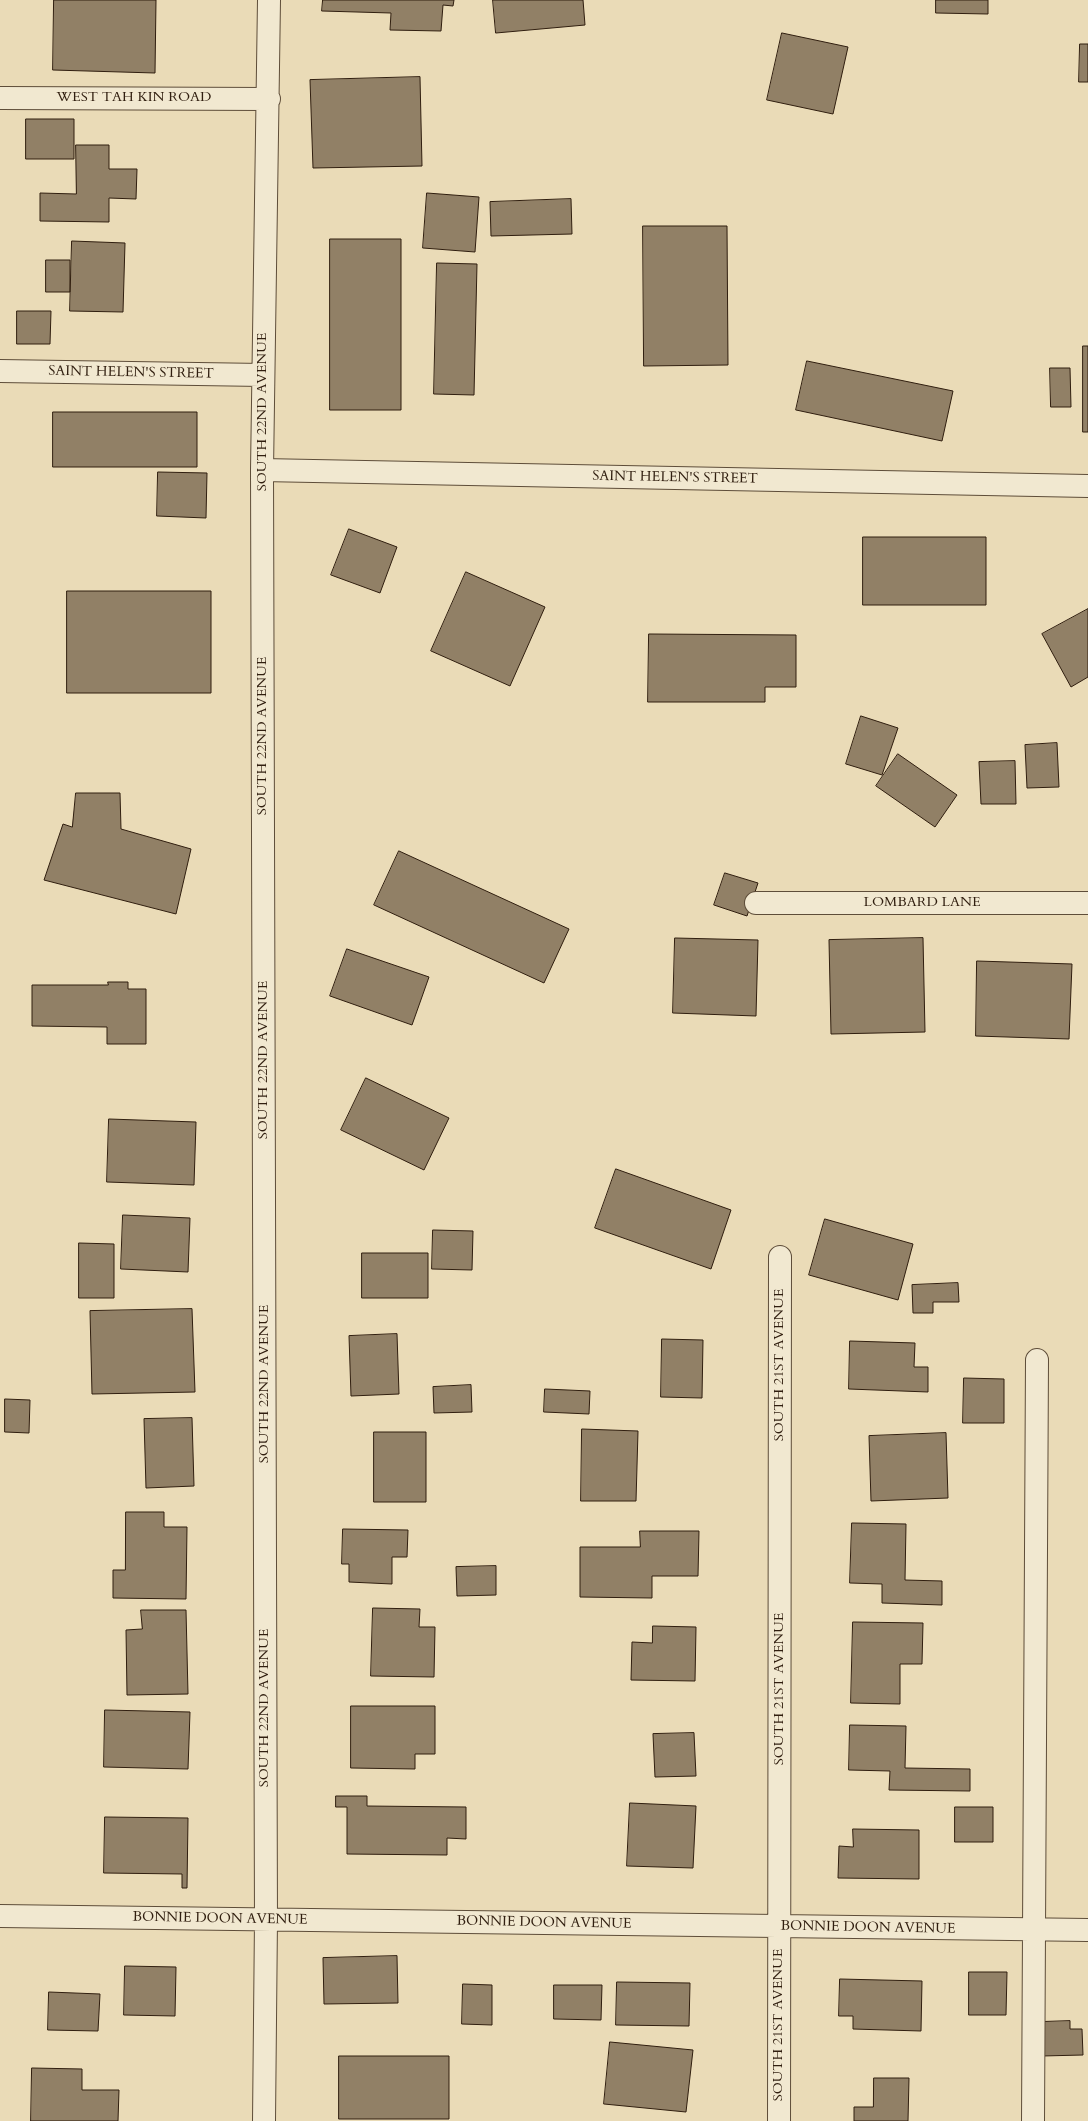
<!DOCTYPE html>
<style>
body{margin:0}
canvas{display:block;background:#eadbb7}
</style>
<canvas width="1088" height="2121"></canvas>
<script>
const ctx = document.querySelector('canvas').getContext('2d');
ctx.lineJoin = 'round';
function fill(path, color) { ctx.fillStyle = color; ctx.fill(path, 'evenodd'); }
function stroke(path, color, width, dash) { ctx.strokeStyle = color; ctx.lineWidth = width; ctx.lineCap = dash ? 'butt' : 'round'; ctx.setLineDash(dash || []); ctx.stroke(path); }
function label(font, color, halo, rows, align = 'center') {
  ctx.font = font + ' Cardo,serif'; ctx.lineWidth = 3.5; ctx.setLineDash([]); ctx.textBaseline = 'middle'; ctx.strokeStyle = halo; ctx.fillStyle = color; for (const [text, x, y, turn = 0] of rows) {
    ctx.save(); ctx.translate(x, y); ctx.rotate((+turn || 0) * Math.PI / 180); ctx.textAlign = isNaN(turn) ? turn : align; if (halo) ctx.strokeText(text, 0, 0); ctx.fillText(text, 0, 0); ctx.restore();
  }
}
const building = new Path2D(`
 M 54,0 L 156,0 L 155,73 L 53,70 Z
 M 323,0 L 454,0 L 453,6 L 443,5 L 441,31 L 390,30 L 391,13 L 322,11 Z
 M 493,0 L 583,0 L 585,25 L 496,33 Z
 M 936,0 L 988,0 L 988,14 L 936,13 Z
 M 782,33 L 848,47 L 833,114 L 767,100 Z
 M 1080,44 L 1088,44 L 1088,82 L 1079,82 Z
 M 420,77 L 422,166 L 313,168 L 310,80 Z
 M 26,119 L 74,119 L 74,159 L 26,159 Z
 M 76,145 L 109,145 L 109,169 L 137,169 L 136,199 L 109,198 L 109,222 L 40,221 L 40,193 L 76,194 Z
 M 427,193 L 479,197 L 475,252 L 423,248 Z
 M 571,199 L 572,234 L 491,236 L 490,202 Z
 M 643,226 L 727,226 L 728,365 L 644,366 Z
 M 330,239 L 401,239 L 401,410 L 330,410 Z
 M 72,241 L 125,243 L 123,312 L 70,311 Z
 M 46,260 L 70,260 L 70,292 L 46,292 Z
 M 437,263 L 477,264 L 474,395 L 434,394 Z
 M 17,311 L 51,311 L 50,344 L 17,344 Z
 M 1083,346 L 1088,346 L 1088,432 L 1083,432 Z
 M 807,361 L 953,391 L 942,441 L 796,410 Z
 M 1050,368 L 1070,368 L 1071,407 L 1051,407 Z
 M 53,412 L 197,412 L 197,467 L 53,467 Z
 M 158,472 L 207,473 L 206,518 L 157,516 Z
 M 349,529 L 397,547 L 380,593 L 331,575 Z
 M 863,537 L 986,537 L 986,605 L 863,605 Z
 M 466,572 L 545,607 L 510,686 L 431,651 Z
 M 67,591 L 211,591 L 211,693 L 67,693 Z
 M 1088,609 L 1088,677 L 1071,687 L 1042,634 Z
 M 649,634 L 796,635 L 796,687 L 765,687 L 765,702 L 648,702 Z
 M 861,716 L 898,728 L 882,775 L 846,764 Z
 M 1057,743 L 1059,787 L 1027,788 L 1025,745 Z
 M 898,754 L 957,795 L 935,827 L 876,786 Z
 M 1015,761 L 1016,804 L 981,804 L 979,762 Z
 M 76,793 L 120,793 L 121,829 L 191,849 L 176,914 L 44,880 L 63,824 L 72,827 Z
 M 399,851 L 569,929 L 544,983 L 374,905 Z
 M 725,873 L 758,883 L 747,916 L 714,905 Z
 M 675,938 L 758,940 L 756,1016 L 673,1013 Z
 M 923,938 L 925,1032 L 831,1034 L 829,940 Z
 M 347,949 L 429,977 L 412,1025 L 330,996 Z
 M 977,961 L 1072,964 L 1069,1039 L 976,1036 Z
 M 108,982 L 128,982 L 128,989 L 146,989 L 146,1044 L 107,1044 L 107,1027 L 32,1026 L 32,985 L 108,985 Z
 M 366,1078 L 449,1118 L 424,1170 L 341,1130 Z
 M 109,1119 L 196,1122 L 194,1185 L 107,1182 Z
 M 616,1169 L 731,1210 L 711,1269 L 595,1228 Z
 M 123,1215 L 190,1218 L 188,1272 L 121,1269 Z
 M 825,1219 L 913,1244 L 898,1300 L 809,1275 Z
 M 433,1230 L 473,1231 L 472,1270 L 432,1269 Z
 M 79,1243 L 114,1244 L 114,1298 L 79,1298 Z
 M 362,1253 L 428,1253 L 428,1298 L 362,1298 Z
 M 958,1283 L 959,1302 L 933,1302 L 933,1313 L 913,1313 L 912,1285 Z
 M 192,1309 L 195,1392 L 92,1394 L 90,1311 Z
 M 397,1334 L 399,1394 L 351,1396 L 349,1336 Z
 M 662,1339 L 703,1340 L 702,1398 L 661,1397 Z
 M 850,1341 L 915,1343 L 914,1367 L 928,1367 L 928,1392 L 849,1389 Z
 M 964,1378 L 1004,1379 L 1004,1423 L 963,1423 Z
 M 471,1385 L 472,1412 L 434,1413 L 433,1387 Z
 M 545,1389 L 590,1391 L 589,1414 L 544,1412 Z
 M 5,1399 L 30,1400 L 29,1433 L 5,1432 Z
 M 192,1418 L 194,1486 L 146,1488 L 144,1419 Z
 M 582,1429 L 638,1431 L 636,1501 L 581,1501 Z
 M 374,1432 L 426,1432 L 426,1502 L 374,1502 Z
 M 946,1433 L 948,1498 L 871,1501 L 869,1436 Z
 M 126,1512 L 164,1512 L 164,1527 L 187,1527 L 186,1599 L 113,1598 L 113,1570 L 125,1570 Z
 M 852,1523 L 906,1524 L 905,1580 L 942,1581 L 942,1605 L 882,1603 L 882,1584 L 850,1583 Z
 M 343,1529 L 408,1530 L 407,1557 L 392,1557 L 392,1584 L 349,1582 L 349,1564 L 342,1564 Z
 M 640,1531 L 699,1531 L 698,1576 L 652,1576 L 652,1598 L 580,1597 L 580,1547 L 640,1547 Z
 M 496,1566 L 496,1595 L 457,1596 L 456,1567 Z
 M 373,1608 L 420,1609 L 419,1627 L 435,1627 L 434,1677 L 371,1676 Z
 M 141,1610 L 186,1610 L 188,1694 L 127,1695 L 126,1630 L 142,1629 Z
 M 853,1622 L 923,1623 L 922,1664 L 900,1664 L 900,1704 L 851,1703 Z
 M 653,1626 L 696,1627 L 695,1681 L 631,1680 L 632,1642 L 652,1643 Z
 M 351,1706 L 435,1706 L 435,1754 L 415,1754 L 415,1769 L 351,1768 Z
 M 105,1710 L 190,1712 L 188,1769 L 104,1767 Z
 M 850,1725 L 906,1726 L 905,1768 L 970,1769 L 970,1791 L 889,1790 L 890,1771 L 849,1770 Z
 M 694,1733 L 696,1776 L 655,1777 L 653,1734 Z
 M 336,1796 L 367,1796 L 367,1806 L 466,1807 L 466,1839 L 447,1838 L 447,1855 L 347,1854 L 347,1807 L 336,1807 Z
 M 630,1803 L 696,1806 L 693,1868 L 627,1866 Z
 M 955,1807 L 993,1807 L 993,1842 L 955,1842 Z
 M 105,1817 L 188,1818 L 187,1888 L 182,1888 L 182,1874 L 104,1873 Z
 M 853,1829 L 919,1830 L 919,1879 L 838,1878 L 839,1846 L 853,1847 Z
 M 397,1956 L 398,2003 L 324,2004 L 323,1958 Z
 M 125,1966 L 176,1967 L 175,2016 L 124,2015 Z
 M 969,1972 L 1007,1972 L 1006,2015 L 969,2015 Z
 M 840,1979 L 922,1981 L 921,2031 L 853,2029 L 853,2016 L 839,2016 Z
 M 617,1982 L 690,1983 L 689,2026 L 616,2025 Z
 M 463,1984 L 492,1985 L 492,2025 L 462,2024 Z
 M 554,1985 L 602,1985 L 601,2020 L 554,2019 Z
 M 49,1992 L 100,1994 L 98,2031 L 48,2030 Z
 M 1070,2021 L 1070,2029 L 1082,2029 L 1083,2055 L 1042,2056 L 1041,2022 Z
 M 610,2042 L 693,2050 L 686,2112 L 604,2104 Z
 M 339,2056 L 449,2056 L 449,2119 L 339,2119 Z
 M 32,2068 L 82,2069 L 82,2090 L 119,2090 L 118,2121 L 31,2121 Z
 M 874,2078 L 909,2078 L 908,2121 L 854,2121 L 854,2107 L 873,2107 Z`);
const minor = new Path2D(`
 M 0,98 L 269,99
 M 0,371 L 263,375
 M 262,470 L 1088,486
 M 756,903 L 1088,903
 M 0,1916 L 1088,1930
 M 264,2121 L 266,1919 L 262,470 L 269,0
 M 779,2121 L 780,1257
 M 1033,2121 L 1037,1360`);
const streetNames = [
 ["WEST TAH KIN ROAD",134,98],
 ["SAINT HELEN'S STREET",131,373,1],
 ["SOUTH 22ND AVENUE",263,412,-90],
 ["SAINT HELEN'S STREET",675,478,1],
 ["SOUTH 22ND AVENUE",263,736,-90],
 ["LOMBARD LANE",922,903],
 ["SOUTH 22ND AVENUE",264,1060,-90],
 ["SOUTH 21ST AVENUE",780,1365,-90],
 ["SOUTH 22ND AVENUE",265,1384,-90],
 ["SOUTH 21ST AVENUE",780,1689,-90],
 ["SOUTH 22ND AVENUE",265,1708,-90],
 ["BONNIE DOON AVENUE",220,1919,1],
 ["BONNIE DOON AVENUE",544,1923,1],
 ["BONNIE DOON AVENUE",868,1928,1],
 ["SOUTH 21ST AVENUE",779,2025,-90]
];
fill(building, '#918066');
stroke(building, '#301e0f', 1);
stroke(minor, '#5e4d39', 24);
stroke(minor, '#f1e8d0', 22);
label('14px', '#301e0f', '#f1e8d0', streetNames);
</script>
